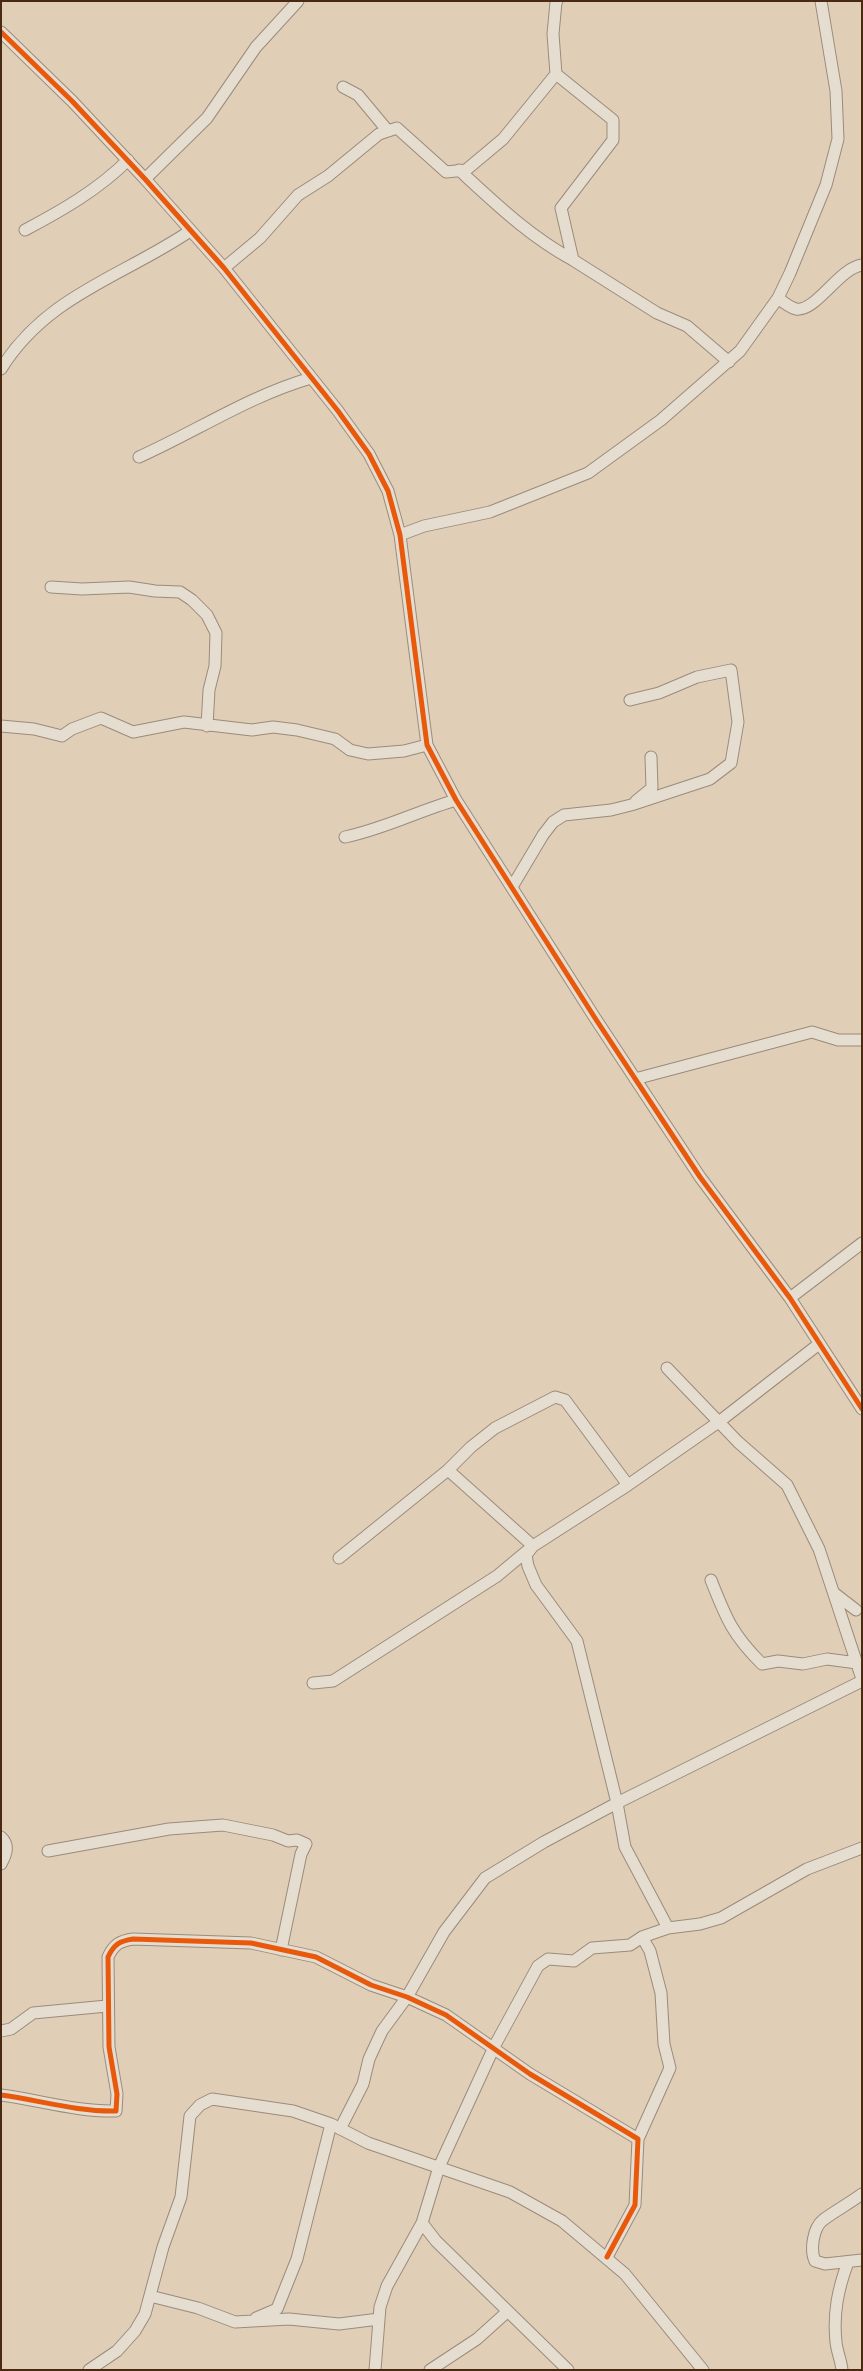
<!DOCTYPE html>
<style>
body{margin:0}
#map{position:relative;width:863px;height:2371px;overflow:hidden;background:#e0cfb6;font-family:"Libre Caslon Text",serif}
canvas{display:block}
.frame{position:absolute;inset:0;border:2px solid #492912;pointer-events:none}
</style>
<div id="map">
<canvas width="863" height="2371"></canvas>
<div class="frame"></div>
</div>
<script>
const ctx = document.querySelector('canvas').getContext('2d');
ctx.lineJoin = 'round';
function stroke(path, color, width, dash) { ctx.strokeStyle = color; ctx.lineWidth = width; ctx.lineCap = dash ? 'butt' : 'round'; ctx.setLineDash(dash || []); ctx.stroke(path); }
const street = new Path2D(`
 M 1,32 L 72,101 L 145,179 L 224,268 L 338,411 L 369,454 L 388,491 L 400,535 L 427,745 L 456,800 L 595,1018 L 700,1177 L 790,1298 L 862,1409
 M 556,74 L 613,120 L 613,140 L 561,208 L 573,260 L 657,313 L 687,326 L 729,362
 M 343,87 L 358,95 L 388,131
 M 459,170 C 496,204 529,236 573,260
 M 145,179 L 207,118 L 256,47 L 298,1
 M 25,230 C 61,211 98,190 128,160
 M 224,268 L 260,238 L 298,195 L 328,176 L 379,134 L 397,128 L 446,172 L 466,170 L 503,139 L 556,74 L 553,34 L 556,2 L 557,1
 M 778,298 C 783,302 789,307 796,309 C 816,312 839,268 862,265
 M 1,369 C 47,295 122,277 190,231
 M 139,457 C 197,431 249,396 311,378
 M 400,535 L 424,526 L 490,512 L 588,473 L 661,420 L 740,351 L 778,298 L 790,273 L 826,185 L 838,139 L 836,91 L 821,1
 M 51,587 L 82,589 L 129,587 L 155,591 L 180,592 L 192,600 L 207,615 L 216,633 L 215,666 L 209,690 L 207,726
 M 1,726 L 34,729 L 62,736 L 72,729 L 101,718 L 133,732 L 184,722 L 252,730 L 273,727 L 297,730 L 335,739 L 350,750 L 368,754 L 404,751 L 427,745
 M 636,801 L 652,788 L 651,757
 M 345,837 C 384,829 418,811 456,800
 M 512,887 L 543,835 L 553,822 L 564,815 L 611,810 L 631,805 L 710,779 L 731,763 L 738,722 L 731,670 L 697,677 L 659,693 L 630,700
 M 635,1079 L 812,1032 L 838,1040 L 862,1040
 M 790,1298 L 862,1243
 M 667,1368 L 738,1442 L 787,1485 L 819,1549 L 862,1679
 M 448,1470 L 533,1546 L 526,1555 L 528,1566 L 536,1585 L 577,1641 L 617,1803 L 625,1847 L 668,1928
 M 339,1558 L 448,1470 L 471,1447 L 495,1428 L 555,1397 L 565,1400 L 628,1485
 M 711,1580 C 726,1618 732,1634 762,1664 L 778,1661 L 803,1664 L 827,1659 L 857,1663
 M 834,1593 L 856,1610
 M 313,1683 L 333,1681 L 497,1576 L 533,1546 L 628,1485 L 720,1421 L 819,1344
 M 1,1837 C 10,1845 6,1855 1,1864
 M 48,1851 L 169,1829 L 223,1825 L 273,1835 L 288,1841 L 297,1840 L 306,1844 L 301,1854 L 281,1950
 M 1,2031 L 11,2029 L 33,2013 L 107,2006
 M 1,2095 C 39,2100 77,2112 116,2111 L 117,2094 L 109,2047 L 108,1957 C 114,1944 120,1941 133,1939 L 251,1943 L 316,1957 L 371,1985 L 407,1997 L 446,2015 L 530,2074 L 638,2139 L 635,2205 L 607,2257
 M 340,2129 L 363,2084 L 369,2059 L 382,2031 L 407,1997 L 444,1932 L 485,1878 L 544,1842 L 617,1803 L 862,1681
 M 638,2139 L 670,2068 L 664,2044 L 661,1993 L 650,1951 L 642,1937
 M 862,2194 C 850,2203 835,2211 823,2220 C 813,2228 810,2250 815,2261 L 825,2264 L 862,2260
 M 422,2223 L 436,2241 L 568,2370
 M 150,2296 L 198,2308 L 235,2322 L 289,2319 L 339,2324 L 379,2319
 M 256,2318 L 277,2309 L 297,2259 L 331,2124
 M 89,2370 L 117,2351 L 135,2331 L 145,2314 L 163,2247 L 181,2197 L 190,2116 L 200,2105 L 212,2099 L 293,2111 L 331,2124 L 368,2143 L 510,2192 L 562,2221 L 625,2274 L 703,2370
 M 375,2370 L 380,2307 L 387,2286 L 422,2223 L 439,2167 L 495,2045 L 538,1966 L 548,1959 L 574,1961 L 592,1948 L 630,1945 L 642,1937 L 668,1928 L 700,1924 L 721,1918 L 807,1869 L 862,1848
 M 430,2370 L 477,2339 L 507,2312
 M 842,2370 C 841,2360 837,2352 836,2342 C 833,2313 838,2289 848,2262`);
const cycleway = new Path2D(`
 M 1,32 L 72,101 L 145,179 L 224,268 L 338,411 L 369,454 L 388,491 L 400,535 L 427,745 L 456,800 L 595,1018 L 700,1177 L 790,1298 L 862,1409
 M 1,2095 C 39,2100 77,2112 116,2111 L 117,2094 L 109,2047 L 108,1957 C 114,1944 120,1941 133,1939 L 251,1943 L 316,1957 L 371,1985 L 407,1997 L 446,2015 L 530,2074 L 638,2139 L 635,2205 L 607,2257`);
stroke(street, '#9a8b7b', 13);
stroke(street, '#e5ddd0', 11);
stroke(cycleway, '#e8590c', 5);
</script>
